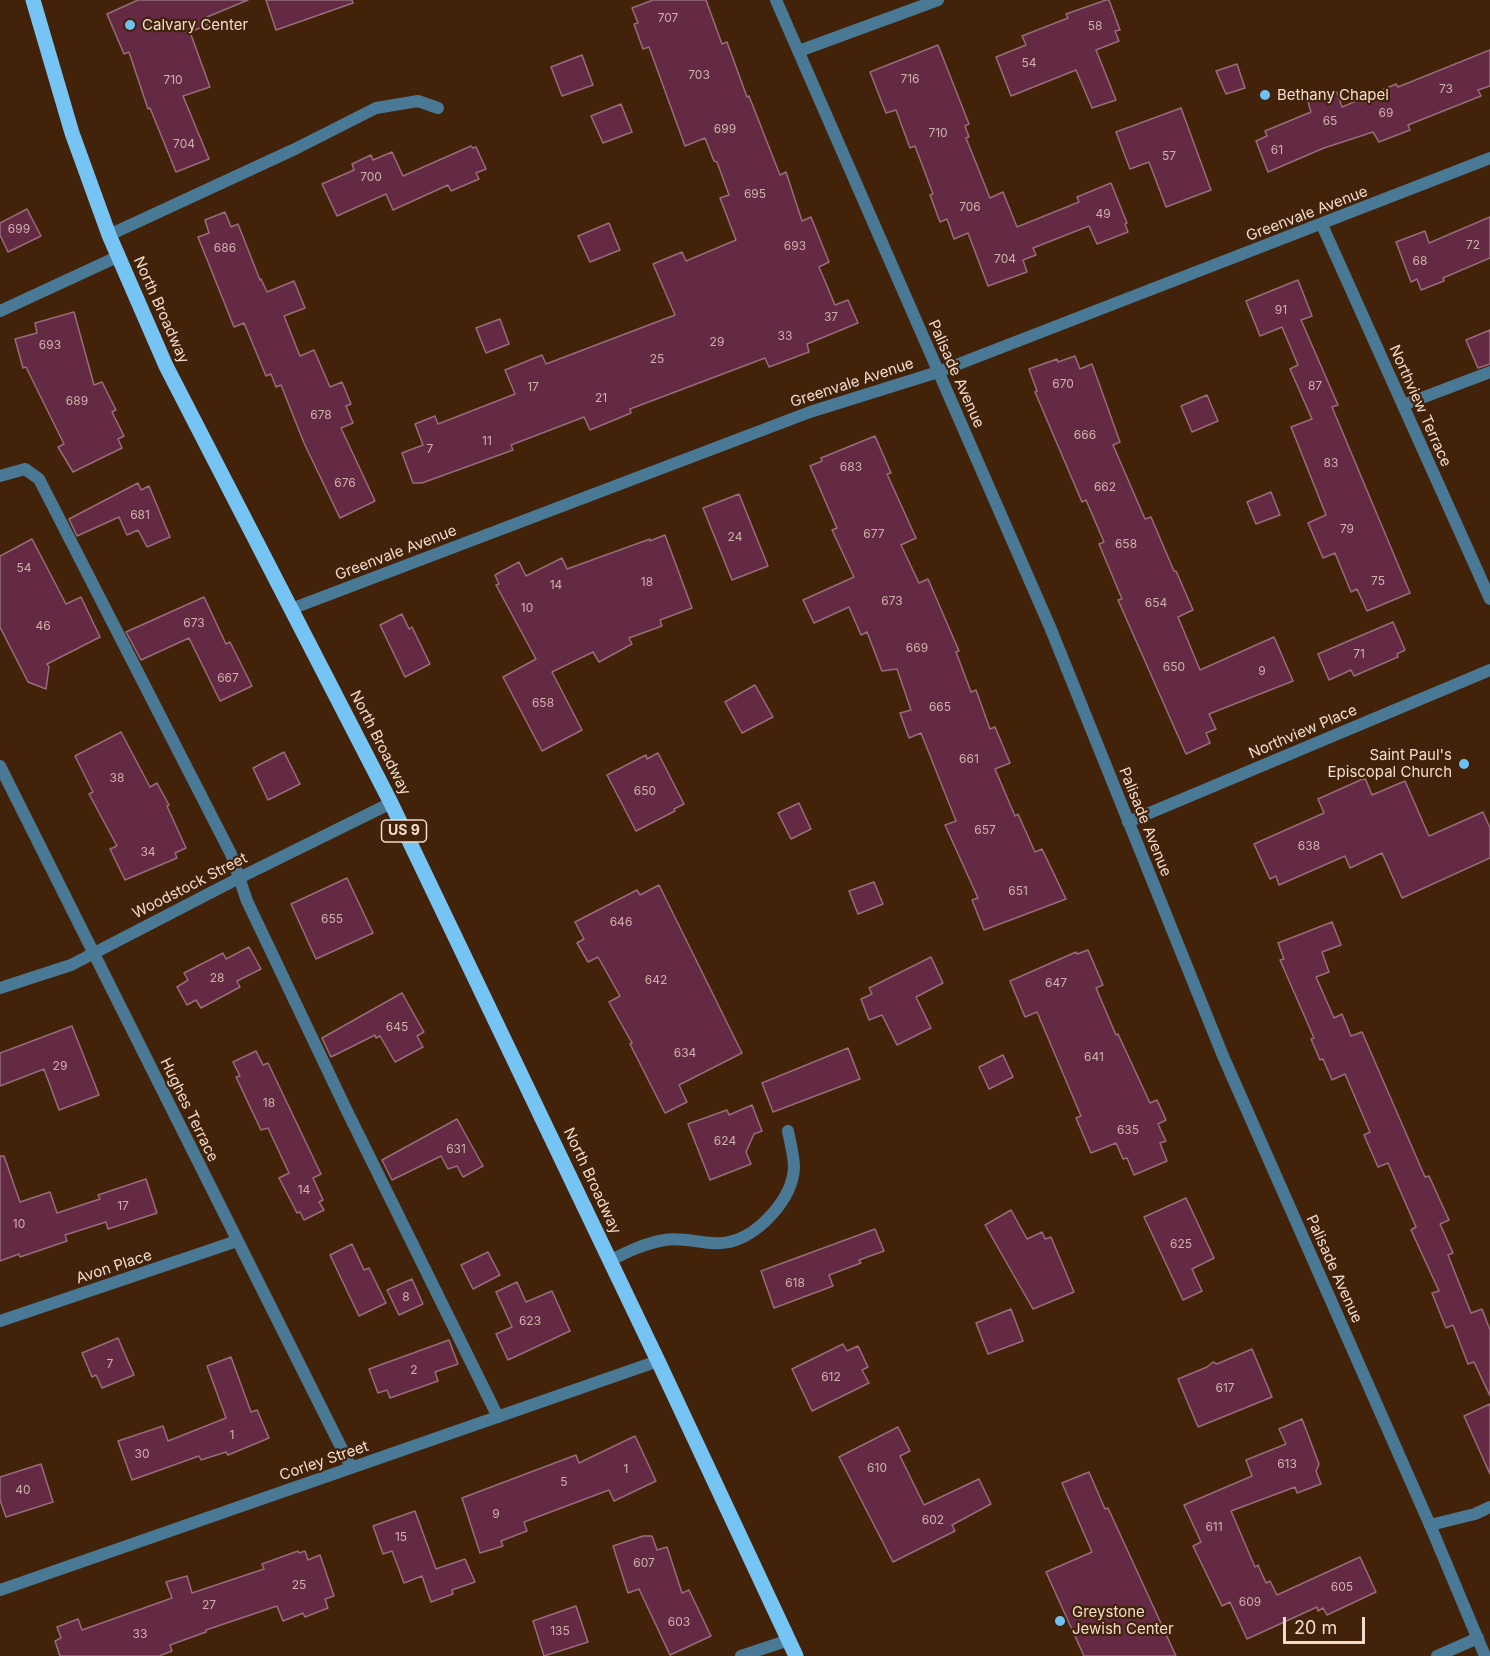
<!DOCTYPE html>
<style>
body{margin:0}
#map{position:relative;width:1490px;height:1656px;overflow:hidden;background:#42230a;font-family:Inter,sans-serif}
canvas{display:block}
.scale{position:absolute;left:1283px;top:1617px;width:82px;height:27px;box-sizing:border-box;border:3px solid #f1dcce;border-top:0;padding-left:8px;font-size:18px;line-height:21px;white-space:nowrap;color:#f1dcce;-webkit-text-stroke:4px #42230a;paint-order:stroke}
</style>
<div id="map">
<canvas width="1490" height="1656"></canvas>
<div class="scale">20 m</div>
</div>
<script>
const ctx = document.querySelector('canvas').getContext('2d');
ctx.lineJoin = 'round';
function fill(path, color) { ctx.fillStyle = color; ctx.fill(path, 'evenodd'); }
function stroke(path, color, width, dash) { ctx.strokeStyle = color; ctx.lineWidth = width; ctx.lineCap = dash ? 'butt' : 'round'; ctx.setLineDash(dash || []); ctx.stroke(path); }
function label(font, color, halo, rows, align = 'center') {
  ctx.font = font + ' Inter,sans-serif'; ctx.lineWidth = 4.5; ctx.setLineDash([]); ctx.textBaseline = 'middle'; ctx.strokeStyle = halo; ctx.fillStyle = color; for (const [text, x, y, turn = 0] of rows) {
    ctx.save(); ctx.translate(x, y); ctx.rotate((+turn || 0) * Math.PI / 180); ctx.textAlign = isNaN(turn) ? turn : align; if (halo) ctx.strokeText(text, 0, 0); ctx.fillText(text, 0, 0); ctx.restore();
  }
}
const building = new Path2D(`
 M 138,0 L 248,0 L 207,17 L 210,24 L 190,32 L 210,87 L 183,96 L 209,159 L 176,172 L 150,108 L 148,109 L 129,52 L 124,54 L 107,14 Z
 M 266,0 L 352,0 L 353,3 L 276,30 Z
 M 653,0 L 706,0 L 722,44 L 727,42 L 747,97 L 749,96 L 780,175 L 786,172 L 802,221 L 811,217 L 829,262 L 819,267 L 835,305 L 848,300 L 858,323 L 807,344 L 809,352 L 769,367 L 765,358 L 630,409 L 631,413 L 590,430 L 584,417 L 511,445 L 513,450 L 422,483 L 413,483 L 402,453 L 423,445 L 415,424 L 435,416 L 438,424 L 515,394 L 505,370 L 542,355 L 546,364 L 675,315 L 653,264 L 682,252 L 686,261 L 736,240 L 720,198 L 729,195 L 717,162 L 714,161 L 705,138 L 685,146 L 649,47 L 643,49 L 634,24 L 638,23 L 632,8 Z
 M 1106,0 L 1109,0 L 1120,30 L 1115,31 L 1119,41 L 1096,50 L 1116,100 L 1092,108 L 1076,70 L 1011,96 L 996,57 L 1026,45 L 1022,36 L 1068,18 L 1066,14 Z
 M 938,45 L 969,124 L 965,126 L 969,137 L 966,138 L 990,198 L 1003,192 L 1017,227 L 1079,202 L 1077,197 L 1111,183 L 1127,223 L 1125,224 L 1128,232 L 1097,244 L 1089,226 L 1033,248 L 1036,255 L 1023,260 L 1027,272 L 988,286 L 968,233 L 954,239 L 947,219 L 940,222 L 930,195 L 933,194 L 915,146 L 910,148 L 896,110 L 886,113 L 870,72 Z
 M 1490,50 L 1490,86 L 1478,90 L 1481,96 L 1408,125 L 1410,130 L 1379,142 L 1373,132 L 1324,148 L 1268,172 L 1256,141 L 1267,136 L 1265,131 L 1311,112 L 1308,102 L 1337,92 L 1342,107 L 1396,84 L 1398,87 Z
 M 582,55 L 593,85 L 562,96 L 551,67 Z
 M 1237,64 L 1245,88 L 1226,94 L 1216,71 Z
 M 621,104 L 632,132 L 603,143 L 591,116 Z
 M 1181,108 L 1211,190 L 1166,207 L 1149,162 L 1130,169 L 1116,132 Z
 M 471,146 L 473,148 L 476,147 L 486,169 L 476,173 L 479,179 L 451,191 L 448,185 L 393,210 L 386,194 L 337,216 L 322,184 L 354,170 L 352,164 L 371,155 L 373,160 L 392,152 L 403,176 Z
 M 27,209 L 41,236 L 8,252 L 0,235 L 0,223 Z
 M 225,212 L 231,227 L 238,224 L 260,280 L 261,279 L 267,292 L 294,281 L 305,308 L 284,316 L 300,356 L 314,350 L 330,387 L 342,382 L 351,404 L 346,406 L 353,423 L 341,428 L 375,501 L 340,518 L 304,443 L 281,385 L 276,387 L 271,374 L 266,376 L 244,323 L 234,327 L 198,237 L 209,233 L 205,220 Z
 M 1490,217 L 1490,258 L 1443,278 L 1444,281 L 1421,290 L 1417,279 L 1411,282 L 1396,242 L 1425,231 L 1429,243 Z
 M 609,223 L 620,250 L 590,262 L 578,236 Z
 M 1298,280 L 1312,316 L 1301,320 L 1338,405 L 1332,407 L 1410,593 L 1367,611 L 1357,589 L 1351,592 L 1335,553 L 1323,558 L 1308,523 L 1326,515 L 1291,427 L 1312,419 L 1290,369 L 1298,365 L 1282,327 L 1260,336 L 1246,301 Z
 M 74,312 L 94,385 L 102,382 L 116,410 L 112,412 L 124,436 L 118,439 L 122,448 L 73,472 L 58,447 L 64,444 L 26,367 L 23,368 L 15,339 L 37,333 L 35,323 Z
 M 500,319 L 509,344 L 486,353 L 476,328 Z
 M 1490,330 L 1490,364 L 1478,368 L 1466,340 Z
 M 1075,356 L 1080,369 L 1092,364 L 1120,442 L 1113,445 L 1145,519 L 1151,517 L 1174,571 L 1176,571 L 1193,610 L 1178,617 L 1200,670 L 1274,637 L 1293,681 L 1209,714 L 1216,729 L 1206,733 L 1210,743 L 1186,754 L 1118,600 L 1122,599 L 1099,544 L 1104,542 L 1086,500 L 1082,502 L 1035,392 L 1037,391 L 1029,369 L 1057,359 L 1058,362 Z
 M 1207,395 L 1218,421 L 1192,432 L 1181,406 Z
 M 875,436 L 891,473 L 887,474 L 916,538 L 901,545 L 919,583 L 928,579 L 959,651 L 956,652 L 971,692 L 976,690 L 990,729 L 995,727 L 1010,763 L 995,769 L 1015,816 L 1018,814 L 1035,852 L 1042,849 L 1066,899 L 984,930 L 972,900 L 978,898 L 945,825 L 956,821 L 921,733 L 909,738 L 900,713 L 911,710 L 897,669 L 882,671 L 867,632 L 861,635 L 849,607 L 814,623 L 803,600 L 854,577 L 832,530 L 837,528 L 810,466 L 822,461 L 821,458 Z
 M 138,483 L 141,490 L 149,486 L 170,537 L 147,547 L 138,530 L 127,535 L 119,517 L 77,536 L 69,519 Z
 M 1271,492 L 1280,515 L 1256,524 L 1247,502 Z
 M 739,494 L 768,566 L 732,580 L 703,508 Z
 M 665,535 L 692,608 L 660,620 L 662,626 L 629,638 L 632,644 L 599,662 L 593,652 L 552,672 L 582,730 L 542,751 L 503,677 L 536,659 L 496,585 L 499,584 L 495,575 L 519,562 L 526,576 L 562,558 L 567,569 L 650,539 L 650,541 Z
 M 32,539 L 66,604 L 81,597 L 100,637 L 47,664 L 49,667 L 46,689 L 28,682 L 0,627 L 0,556 Z
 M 204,597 L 226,644 L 230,642 L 252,686 L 220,701 L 189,638 L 141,660 L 126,632 Z
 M 402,614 L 409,629 L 412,627 L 430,664 L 405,677 L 380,625 Z
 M 1393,622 L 1405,650 L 1397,654 L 1398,657 L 1354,676 L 1351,670 L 1329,680 L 1318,654 Z
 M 755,685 L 773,717 L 742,733 L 725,702 Z
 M 121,732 L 150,787 L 157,783 L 169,805 L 167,806 L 186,848 L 175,853 L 177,858 L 125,880 L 110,849 L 117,846 L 89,794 L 93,792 L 75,756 Z
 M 284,752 L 300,784 L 268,800 L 253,768 Z
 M 658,753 L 684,804 L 674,809 L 675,811 L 636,831 L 607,775 L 646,755 L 647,759 Z
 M 1365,778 L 1372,795 L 1405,781 L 1429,836 L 1483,812 L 1490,828 L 1490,858 L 1402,898 L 1382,853 L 1350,868 L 1345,856 L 1279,885 L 1276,876 L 1270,879 L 1254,844 L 1324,813 L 1318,799 Z
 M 799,803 L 811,829 L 791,839 L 778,813 Z
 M 347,878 L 373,933 L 316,959 L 291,904 Z
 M 874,882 L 883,904 L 858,914 L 849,891 Z
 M 659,885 L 742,1053 L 679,1085 L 687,1102 L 665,1113 L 630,1044 L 632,1043 L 609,1002 L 620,996 L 598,957 L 588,962 L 577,943 L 584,939 L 575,922 L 637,890 L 640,895 Z
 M 1332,922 L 1341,945 L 1322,952 L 1329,972 L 1316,977 L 1334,1018 L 1342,1014 L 1351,1036 L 1362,1032 L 1425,1177 L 1429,1176 L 1449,1220 L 1440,1224 L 1453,1253 L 1448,1255 L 1471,1313 L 1482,1309 L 1490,1330 L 1490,1396 L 1474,1362 L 1468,1364 L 1453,1325 L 1446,1328 L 1432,1293 L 1439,1291 L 1411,1230 L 1416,1227 L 1388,1163 L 1378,1167 L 1364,1135 L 1370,1132 L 1345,1074 L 1332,1080 L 1323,1059 L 1320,1060 L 1311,1039 L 1314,1038 L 1280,960 L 1284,959 L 1278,943 Z
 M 249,947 L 261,969 L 237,981 L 240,987 L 201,1008 L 196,1000 L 187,1005 L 177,987 L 188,980 L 184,973 L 223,953 L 226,959 Z
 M 1088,950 L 1103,985 L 1096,988 L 1116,1035 L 1118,1034 L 1150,1103 L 1157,1100 L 1166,1120 L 1158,1124 L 1166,1141 L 1160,1143 L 1167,1161 L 1134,1175 L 1127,1158 L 1123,1159 L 1116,1143 L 1091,1153 L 1076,1118 L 1081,1116 L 1037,1012 L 1025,1017 L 1010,981 L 1076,952 L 1077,954 Z
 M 931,957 L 943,983 L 916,997 L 931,1028 L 897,1045 L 882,1015 L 869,1020 L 861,999 L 872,994 L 869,988 Z
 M 402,993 L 424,1032 L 417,1036 L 423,1047 L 395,1062 L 380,1036 L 376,1038 L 375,1035 L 331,1057 L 322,1038 Z
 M 72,1026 L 99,1095 L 59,1110 L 44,1069 L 0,1086 L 0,1053 Z
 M 848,1048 L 860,1079 L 773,1112 L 762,1083 Z
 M 256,1051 L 263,1065 L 268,1063 L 321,1174 L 313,1178 L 323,1200 L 319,1202 L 324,1210 L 304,1220 L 300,1212 L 297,1213 L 279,1178 L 289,1173 L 268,1128 L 261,1130 L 236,1077 L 240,1076 L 233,1062 Z
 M 1003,1055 L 1013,1077 L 989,1089 L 979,1067 Z
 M 752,1105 L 762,1131 L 754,1134 L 746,1152 L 751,1164 L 710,1180 L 688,1124 L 727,1110 L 729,1115 Z
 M 457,1119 L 483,1166 L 463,1177 L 457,1166 L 448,1169 L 441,1156 L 392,1180 L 382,1160 Z
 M 0,1156 L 4,1156 L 20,1202 L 50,1192 L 57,1213 L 100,1199 L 98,1195 L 146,1179 L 157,1213 L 108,1229 L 106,1222 L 65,1235 L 67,1241 L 20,1257 L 19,1254 L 0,1261 Z
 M 1186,1198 L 1214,1258 L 1192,1269 L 1202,1291 L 1183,1300 L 1144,1217 Z
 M 1011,1210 L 1027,1239 L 1042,1232 L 1045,1239 L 1051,1237 L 1074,1292 L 1033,1309 L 985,1225 Z
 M 875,1229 L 884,1251 L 859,1260 L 861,1263 L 829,1275 L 833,1286 L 774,1308 L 761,1271 Z
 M 352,1244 L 364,1270 L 369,1268 L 386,1303 L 359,1316 L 330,1255 Z
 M 488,1252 L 500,1275 L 473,1289 L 461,1265 Z
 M 412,1279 L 423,1304 L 399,1315 L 387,1290 Z
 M 517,1282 L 526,1302 L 552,1291 L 570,1331 L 508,1360 L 496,1334 L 512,1327 L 496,1292 Z
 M 1011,1309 L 1023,1341 L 988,1354 L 976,1323 Z
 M 118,1338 L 134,1375 L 102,1388 L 96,1375 L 92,1377 L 82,1353 Z
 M 449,1340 L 458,1364 L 435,1372 L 438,1381 L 390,1398 L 387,1390 L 378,1393 L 369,1369 Z
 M 843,1344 L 847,1351 L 858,1346 L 868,1367 L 862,1370 L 869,1383 L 812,1411 L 792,1369 Z
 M 1252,1349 L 1272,1397 L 1198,1427 L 1178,1379 L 1207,1367 L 1213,1362 L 1217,1364 Z
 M 231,1357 L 251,1412 L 257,1410 L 269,1438 L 228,1455 L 226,1452 L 201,1460 L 199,1456 L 132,1480 L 118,1441 L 163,1426 L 168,1441 L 226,1418 L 207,1366 Z
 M 1490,1404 L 1490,1474 L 1464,1416 Z
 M 1302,1419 L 1319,1464 L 1316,1471 L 1321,1484 L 1297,1493 L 1295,1487 L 1231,1511 L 1255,1567 L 1258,1565 L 1266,1583 L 1270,1581 L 1277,1595 L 1360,1557 L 1376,1592 L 1327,1615 L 1323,1608 L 1318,1611 L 1317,1607 L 1247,1639 L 1230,1602 L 1222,1606 L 1193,1546 L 1201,1542 L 1184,1505 L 1252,1476 L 1246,1460 L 1286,1444 L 1279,1429 Z
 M 898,1427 L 910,1451 L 900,1456 L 924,1505 L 979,1479 L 991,1504 L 952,1525 L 955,1531 L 893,1562 L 839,1457 Z
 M 635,1436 L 656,1481 L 614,1501 L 609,1490 L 524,1522 L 527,1531 L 501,1541 L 503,1546 L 480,1553 L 462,1498 L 576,1455 L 579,1463 Z
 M 41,1464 L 53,1502 L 6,1517 L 0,1500 L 0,1477 Z
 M 1089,1472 L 1105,1509 L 1108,1508 L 1176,1656 L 1084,1656 L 1046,1572 L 1092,1552 L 1062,1483 Z
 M 415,1511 L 436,1569 L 465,1559 L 475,1582 L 452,1590 L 453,1594 L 431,1602 L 422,1576 L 404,1583 L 392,1551 L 383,1554 L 373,1526 Z
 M 643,1536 L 652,1536 L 657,1550 L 667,1547 L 682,1593 L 689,1590 L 711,1636 L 670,1655 L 639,1589 L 628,1593 L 613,1546 Z
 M 298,1551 L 299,1553 L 305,1551 L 308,1560 L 320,1555 L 334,1596 L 325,1599 L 328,1608 L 305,1617 L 303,1613 L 283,1621 L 277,1606 L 206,1630 L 206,1632 L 170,1645 L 172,1651 L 159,1656 L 60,1656 L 55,1641 L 61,1638 L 57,1627 L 78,1619 L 82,1630 L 172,1598 L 166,1582 L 187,1576 L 192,1593 L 264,1569 L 262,1564 Z
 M 576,1606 L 588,1642 L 544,1656 L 533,1621 Z`);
const service = new Path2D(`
 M 109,235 L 295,149 L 376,108 L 418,101 L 438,108
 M 1403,405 L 1490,372
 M 0,476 L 25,469 L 39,479 L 231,854 L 247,901 L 346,1109 L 498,1417
 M 609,1261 C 627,1252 645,1243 665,1240 C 685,1236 708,1247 729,1242 C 758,1236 793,1199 794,1167 C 794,1156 790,1142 788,1131
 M 1437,1656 L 1478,1638`);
const minor = new Path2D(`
 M 799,51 L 938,0
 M 1322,225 L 1490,599
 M 0,311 L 117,257
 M 291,609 L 810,412 L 938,372 L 1490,158
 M 0,766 L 351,1467
 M 1128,822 L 1490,670
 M 0,988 L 71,965 L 239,878 L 391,803
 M 0,1321 L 237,1241
 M 1430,1525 L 1475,1514 L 1490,1507
 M 0,1590 L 658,1361
 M 741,1656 L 789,1640`);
const tertiary = new Path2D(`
 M 776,0 L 1050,627 L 1223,1056 L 1430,1525 L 1485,1656`);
const primary = new Path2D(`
 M 33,0 L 72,133 L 109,235 L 166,366 L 391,803 L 658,1361 L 796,1656`);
const markers = [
 [130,25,6,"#6ec2f3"],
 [1265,95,6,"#6ec2f3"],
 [1464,764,6,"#6ec2f3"],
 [1060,1621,6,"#6ec2f3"]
];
const numberNames = [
 ["707",668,18],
 ["58",1095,26],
 ["54",1029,63],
 ["703",699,75],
 ["716",910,79],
 ["710",173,80],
 ["73",1446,89],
 ["69",1386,113],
 ["65",1330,121],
 ["699",725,129],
 ["710",938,133],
 ["704",184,144],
 ["61",1277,150],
 ["57",1169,156],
 ["700",371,177],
 ["695",755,194],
 ["706",970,207],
 ["49",1103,214],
 ["699",19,229],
 ["72",1473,245],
 ["693",795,246],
 ["686",225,248],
 ["704",1005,259],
 ["68",1420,261],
 ["91",1281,310],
 ["37",831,317],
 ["33",785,336],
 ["29",717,342],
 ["693",50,345],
 ["25",657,359],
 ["670",1063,384],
 ["87",1315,386],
 ["17",533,387],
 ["21",601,398],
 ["689",77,401],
 ["678",321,415],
 ["666",1085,435],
 ["11",487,441],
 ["7",430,449],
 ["83",1331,463],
 ["683",851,467],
 ["676",345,483],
 ["662",1105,487],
 ["681",140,515],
 ["79",1347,529],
 ["677",874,534],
 ["24",735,537],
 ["658",1126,544],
 ["54",24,568],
 ["75",1378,581],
 ["18",647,582],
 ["14",556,585],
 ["673",892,601],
 ["654",1156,603],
 ["10",527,608],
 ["673",194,623],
 ["46",43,626],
 ["669",917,648],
 ["71",1359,654],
 ["650",1174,667],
 ["9",1262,671],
 ["667",228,678],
 ["658",543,703],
 ["665",940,707],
 ["661",969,759],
 ["38",117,778],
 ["650",645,791],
 ["657",985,830],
 ["638",1309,846],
 ["34",148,852],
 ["651",1018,891],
 ["655",332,919],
 ["646",621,922],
 ["28",217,978],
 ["642",656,980],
 ["647",1056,983],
 ["645",397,1027],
 ["634",685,1053],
 ["641",1094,1057],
 ["29",60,1066],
 ["18",269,1103],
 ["635",1128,1130],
 ["624",725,1141],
 ["631",456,1149],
 ["14",304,1190],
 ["17",123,1206],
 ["10",19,1224],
 ["625",1181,1244],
 ["618",795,1283],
 ["8",406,1297],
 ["623",530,1321],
 ["7",110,1364],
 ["2",414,1370],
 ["612",831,1377],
 ["617",1225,1388],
 ["1",232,1435],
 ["30",142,1454],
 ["613",1287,1464],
 ["610",877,1468],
 ["1",626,1469],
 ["5",564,1482],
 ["40",23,1490],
 ["9",496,1514],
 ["602",933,1520],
 ["611",1214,1527],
 ["15",401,1537],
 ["607",644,1563],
 ["25",299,1585],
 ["605",1342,1587],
 ["609",1250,1602],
 ["27",209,1605],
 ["603",679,1622],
 ["135",560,1631],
 ["33",140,1634]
];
const shields = [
 [404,831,45]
];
const shieldNames = [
 ["US 9",404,831]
];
const poiNames = [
 ["Calvary Center",142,25],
 ["Bethany Chapel",1277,95],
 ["Saint Paul's",1452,755,"right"],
 ["Episcopal Church",1452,772,"right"],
 ["Greystone",1072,1612],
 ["Jewish Center",1072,1629]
];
const streetNames = [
 ["Greenvale Avenue",1307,214,-21],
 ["North Broadway",161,310,66],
 ["Palisade Avenue",956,374,66],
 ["Greenvale Avenue",852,383,-18],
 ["Northview Terrace",1420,406,66],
 ["Greenvale Avenue",396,553,-21],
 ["Northview Place",1303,732,-23],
 ["North Broadway",380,743,63],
 ["Palisade Avenue",1145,822,68],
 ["Woodstock Street",190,886,-27],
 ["Hughes Terrace",189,1110,64],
 ["North Broadway",592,1181,65],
 ["Avon Place",114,1267,-18],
 ["Palisade Avenue",1334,1269,66],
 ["Corley Street",324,1461,-19]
];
fill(building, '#652a43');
stroke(building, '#976c7b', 1.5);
stroke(service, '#4a7995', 12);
stroke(minor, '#4a7995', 12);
stroke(tertiary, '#4a7995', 12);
stroke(primary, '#75c4f3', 15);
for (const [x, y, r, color] of markers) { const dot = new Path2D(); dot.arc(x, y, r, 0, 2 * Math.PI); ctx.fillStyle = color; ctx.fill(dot); stroke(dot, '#42230a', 2); }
label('12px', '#ceb0ab', null, numberNames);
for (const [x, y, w] of shields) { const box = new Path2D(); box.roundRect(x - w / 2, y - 11, w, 22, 4.5); ctx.fillStyle = '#42230a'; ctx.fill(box); stroke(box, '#f1dcce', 1.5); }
label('bold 14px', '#f1dcce', null, shieldNames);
label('15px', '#f1dcce', '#42230a', poiNames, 'left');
label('15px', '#f1dcce', '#42230a', streetNames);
</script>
